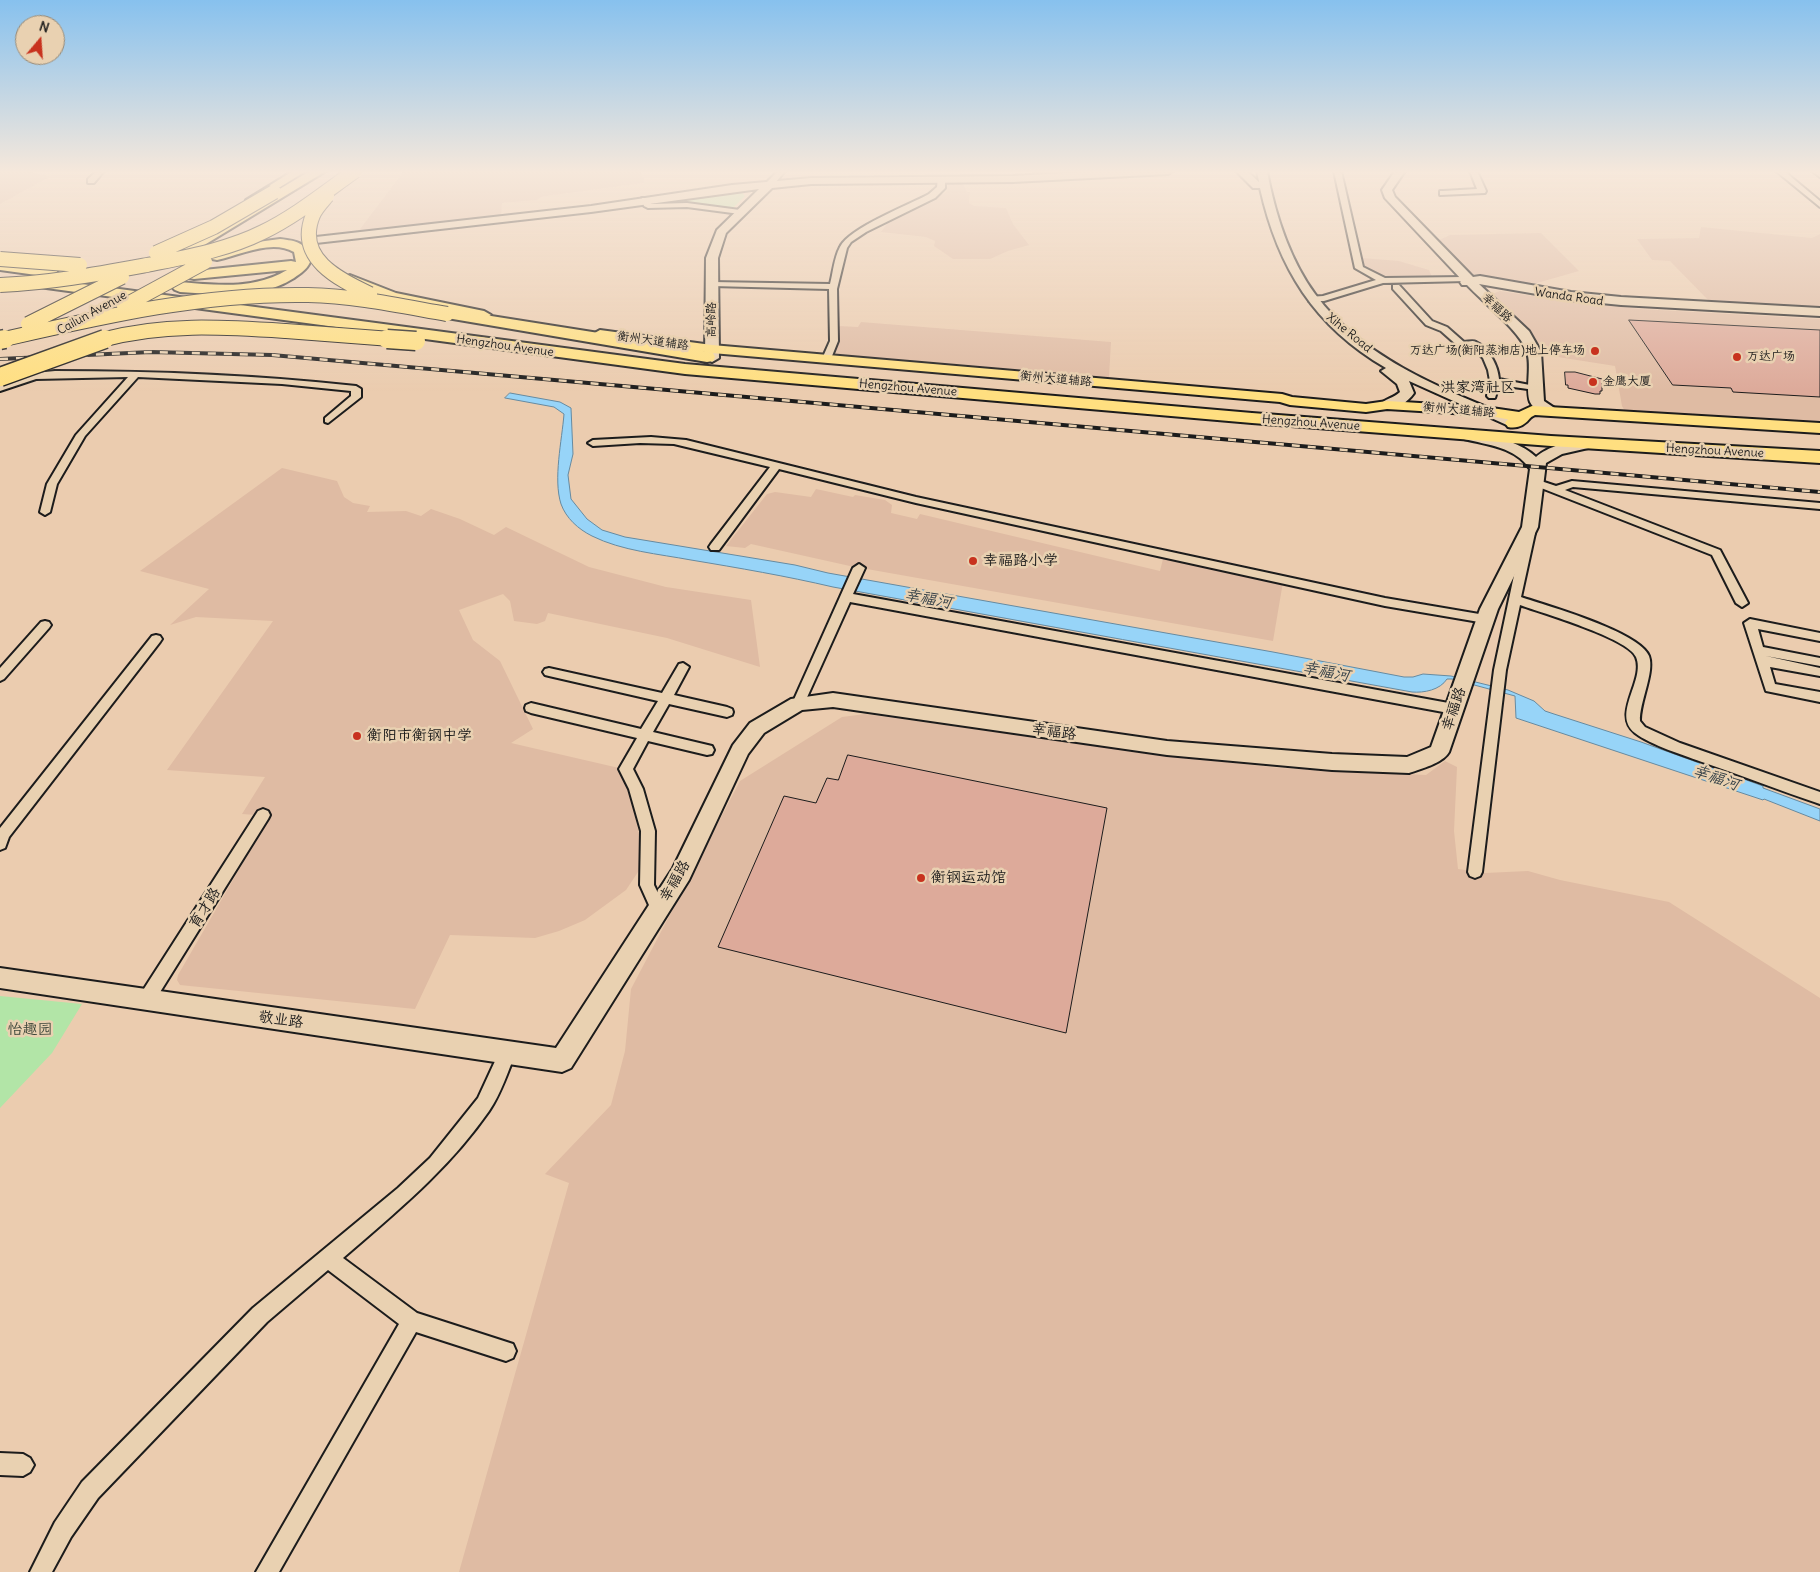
<!DOCTYPE html>
<meta charset="utf-8">
<style>
body{margin:0}
#map{position:relative;width:1820px;height:1572px;overflow:hidden;background:#ebccaf;font-family:Delius,sans-serif}
canvas{display:block}
.north{position:absolute;left:15px;top:15px;width:50px;height:50px;box-sizing:border-box;background:#e9d1b1;border:1px solid #978975;border-radius:50%;rotate:18deg;font-size:14px;font-weight:700;line-height:20px;text-align:center;color:#1c1c1c}
.north::after{content:'';display:block;margin:auto;width:18px;height:22px;background:#c8321e;clip-path:polygon(50% 0,100% 100%,50% 72%,0 100%)}
</style>
<div id="map">
<canvas width="1820" height="1572"></canvas>
<div class="north">N</div>
</div>
<script>
const ctx = document.querySelector('canvas').getContext('2d');
ctx.lineJoin = 'round';
function fill(path, color) { ctx.fillStyle = color; ctx.fill(path, 'evenodd'); }
function stroke(path, color, width, dash) { ctx.strokeStyle = color; ctx.lineWidth = width; ctx.lineCap = dash ? 'butt' : 'round'; ctx.setLineDash(dash || []); ctx.stroke(path); }
function label(font, color, halo, rows, align = 'center') {
  ctx.font = font + ' Delius,"LXGW WenKai TC",sans-serif'; ctx.lineWidth = 5; ctx.setLineDash([]); ctx.textBaseline = 'middle'; ctx.strokeStyle = halo; ctx.fillStyle = color; for (const [text, x, y, turn = 0] of rows) {
    ctx.save(); ctx.translate(x, y); ctx.rotate((+turn || 0) * Math.PI / 180); ctx.textAlign = isNaN(turn) ? turn : align; if (halo) ctx.strokeText(text, 0, 0); ctx.fillText(text, 0, 0); ctx.restore();
  }
}
const built = new Path2D(`
 M 0,171 L 21,171 L 51,176 L 0,204 Z
 M 404,171 L 639,171 L 644,178 L 644,183 L 553,195 L 541,197 L 537,200 L 502,203 L 501,217 L 357,233 Z
 M 948,184 L 963,184 L 967,192 L 970,192 L 969,203 L 974,206 L 1006,208 L 1013,224 L 1029,245 L 1008,251 L 990,259 L 953,259 L 934,246 L 935,241 L 926,237 L 881,232 L 889,221 L 946,192 Z
 M 1701,227 L 1812,238 L 1820,234 L 1820,308 L 1710,302 L 1670,261 L 1652,260 L 1637,239 L 1699,238 Z
 M 1541,233 L 1579,271 L 1530,285 L 1473,274 L 1471,272 L 1466,271 L 1437,241 L 1450,235 Z
 M 1362,258 L 1399,261 L 1429,270 L 1433,279 L 1382,278 L 1365,270 Z
 M 1500,291 L 1579,303 L 1640,309 L 1820,319 L 1820,425 L 1626,413 L 1622,406 L 1615,366 L 1545,355 L 1542,348 L 1522,324 L 1492,294 Z
 M 861,322 L 1111,342 L 1109,377 L 835,354 L 840,340 L 838,326 L 858,327 Z
 M 282,468 L 337,481 L 344,497 L 353,503 L 370,506 L 367,512 L 406,511 L 421,516 L 431,509 L 460,519 L 494,535 L 506,527 L 589,567 L 666,587 L 751,600 L 760,667 L 667,638 L 548,613 L 545,621 L 537,624 L 514,621 L 510,601 L 503,594 L 459,610 L 473,640 L 500,661 L 533,729 L 511,743 L 619,768 L 628,784 L 641,843 L 642,866 L 626,890 L 585,920 L 559,931 L 535,938 L 450,935 L 415,1009 L 180,985 L 177,980 L 178,975 L 270,816 L 242,814 L 265,777 L 167,770 L 273,621 L 196,617 L 170,625 L 209,589 L 140,571 Z
 M 816,489 L 853,497 L 855,495 L 885,500 L 892,505 L 891,513 L 917,519 L 920,514 L 1160,571 L 1164,555 L 1283,582 L 1273,641 L 850,566 L 751,544 L 745,548 L 726,546 L 767,494 L 775,492 L 811,497 Z
 M 865,714 L 1164,755 L 1279,768 L 1426,775 L 1445,761 L 1457,767 L 1454,831 L 1458,869 L 1485,873 L 1528,871 L 1560,880 L 1669,902 L 1820,998 L 1820,1572 L 459,1572 L 569,1183 L 545,1174 L 611,1105 L 625,1051 L 631,989 L 740,781 L 842,717 Z`);
const green = new Path2D(`
 M 739,189 L 745,196 L 732,209 L 690,203 L 653,204 L 651,201 Z
 M 0,996 L 82,1004 L 52,1053 L 0,1108 Z`);
const water = new Path2D(`
 M 510,393 L 560,402 L 571,408 L 573,454 L 568,475 L 571,499 L 587,519 L 602,530 L 625,537 L 795,565 L 828,573 L 1273,652 L 1404,677 L 1413,677 L 1423,674 L 1451,676 L 1508,690 L 1534,701 L 1545,711 L 1554,714 L 1641,742 L 1763,786 L 1763,788 L 1820,809 L 1820,821 L 1764,799 L 1763,800 L 1516,718 L 1515,696 L 1452,679 L 1447,679 C 1440,690 1424,693 1412,692 L 833,587 C 786,576 739,568 691,560 C 659,554 622,551 592,536 C 578,529 566,518 561,504 C 553,479 562,440 564,414 L 554,407 L 505,398 Z`);
const building = new Path2D(`
 M 1629,320 L 1820,330 L 1820,397 L 1733,392 L 1731,388 L 1673,385 Z
 M 1565,372 L 1575,372 L 1602,379 L 1602,391 L 1600,391 L 1600,394 L 1595,394 L 1568,388 L 1568,385 L 1566,385 Z
 M 848,755 L 1107,808 L 1066,1033 L 718,947 L 784,796 L 816,803 L 827,778 L 838,780 Z`);
const street = new Path2D(`
 M 97,171 L 104,171 L 94,183 L 88,183 L 88,179 Z
 M 778,171 L 785,171 L 772,187 L 766,187 L 766,183 Z
 M 1334,171 L 1341,171 L 1363,267 L 1385,278 L 1463,277 L 1467,279 L 1466,281 L 1383,283 L 1324,301 L 1309,301 L 1309,297 L 1323,296 L 1376,280 L 1355,268 Z
 M 1470,171 L 1477,171 L 1486,191 L 1485,193 L 1440,195 L 1440,191 L 1443,191 L 1477,189 Z
 M 1776,171 L 1784,171 L 1820,201 L 1820,207 Z
 M 938,178 L 945,180 L 945,188 L 935,198 L 866,232 L 851,242 L 847,248 L 837,289 L 838,341 L 830,361 L 827,362 L 822,359 L 830,341 L 829,289 L 712,286 L 708,284 L 712,282 L 830,284 C 833,273 834,258 840,247 C 849,228 909,205 929,194 L 937,187 Z
 M 642,198 L 648,198 L 651,204 L 687,203 L 740,210 L 744,212 L 740,214 L 687,207 L 648,208 L 644,206 Z
 M 1393,285 L 1399,285 L 1432,321 L 1447,327 L 1464,342 C 1468,342 1473,340 1476,342 C 1489,348 1498,366 1499,379 L 1535,386 L 1535,390 L 1499,385 L 1495,398 L 1489,398 L 1487,396 L 1490,381 L 1488,370 L 1483,358 L 1471,347 L 1459,347 L 1441,331 L 1426,325 L 1393,289 Z
 M 55,371 C 156,371 256,375 356,386 L 361,389 L 361,397 L 328,423 L 325,422 L 325,418 L 351,396 L 351,391 L 282,384 L 138,377 L 85,436 L 57,484 L 50,512 L 45,515 L 40,512 L 47,484 L 76,435 L 128,377 L 36,379 L 0,391 L 0,385 L 35,373 Z
 M 651,437 L 686,440 L 916,497 L 1385,598 L 1485,615 L 1491,619 L 1485,623 L 1385,606 L 916,503 L 779,469 L 719,550 L 711,550 L 709,547 L 711,544 L 770,467 L 674,444 L 640,443 L 593,446 L 588,443 L 593,440 Z
 M 1535,479 L 1556,486 L 1572,481 L 1820,503 L 1820,509 L 1573,487 L 1565,490 L 1720,550 L 1748,603 L 1742,607 L 1736,603 L 1712,555 L 1531,484 L 1530,482 Z
 M 1529,530 L 1535,533 L 1521,597 C 1548,606 1640,632 1649,656 C 1655,672 1639,703 1640,721 L 1645,727 L 1680,743 L 1820,792 L 1820,804 C 1781,791 1743,776 1705,763 C 1686,756 1650,745 1635,733 C 1611,714 1646,680 1636,657 C 1628,638 1542,613 1520,605 L 1506,670 L 1482,872 L 1480,876 L 1475,878 L 1470,876 L 1468,872 L 1494,670 L 1523,533 Z
 M 859,564 L 865,568 L 853,594 L 1454,704 L 1459,706 L 1460,709 L 1459,712 L 1454,714 L 850,602 L 804,704 L 803,707 L 793,707 L 792,704 L 853,568 Z
 M 1750,619 L 1820,633 L 1820,641 L 1758,629 L 1763,647 L 1820,658 L 1820,666 L 1766,656 L 1820,668 L 1820,676 L 1770,667 L 1775,684 L 1820,692 L 1820,702 L 1766,691 L 1744,623 Z
 M 45,621 L 49,622 L 51,625 L 49,628 L 4,679 L 0,681 L 0,668 L 41,622 Z
 M 156,635 L 160,636 L 162,639 L 160,642 L 9,837 L 5,848 L 0,850 L 0,828 L 152,636 Z
 M 683,663 L 689,667 L 674,695 L 727,707 L 732,709 L 733,712 L 732,715 L 727,717 L 669,704 L 653,732 L 712,746 L 714,750 L 712,754 L 707,755 L 648,741 L 633,769 L 643,789 L 655,831 L 654,885 L 666,909 L 663,914 L 658,916 L 653,914 L 640,885 L 641,831 L 629,789 L 619,769 L 637,738 L 531,713 L 526,711 L 525,708 L 526,705 L 531,703 L 641,729 L 658,701 L 549,676 L 545,675 L 543,672 L 545,669 L 549,668 L 662,693 L 679,664 Z
 M 263,809 L 268,811 L 270,815 L 268,819 L 152,1005 L 146,1007 L 140,1005 L 138,1000 L 140,995 L 258,811 Z
 M 508,1044 L 514,1046 L 516,1052 C 508,1071 501,1094 489,1111 C 448,1170 396,1212 343,1258 L 417,1313 L 513,1344 L 516,1351 L 513,1358 L 506,1361 L 416,1332 L 279,1572 L 256,1572 L 399,1324 L 328,1270 L 267,1322 L 98,1498 L 71,1537 L 52,1572 L 30,1572 L 55,1522 L 82,1482 L 253,1308 L 398,1188 L 430,1158 L 478,1098 L 502,1046 Z
 M 0,1453 L 23,1454 L 30,1458 L 34,1465 L 30,1472 L 23,1476 L 0,1475 Z`);
const secondary = new Path2D(`
 M 1101,171 L 1173,171 L 1168,174 L 1013,182 L 811,184 L 772,188 L 726,233 L 718,258 L 719,358 L 712,362 L 705,358 L 706,258 L 717,230 L 759,189 L 591,212 L 316,243 L 310,240 L 316,237 L 591,206 L 732,185 L 811,178 L 1013,176 Z
 M 1236,171 L 1247,171 L 1259,182 L 1257,171 L 1267,171 C 1275,214 1289,258 1315,294 C 1362,359 1447,391 1519,420 L 1521,423 L 1519,426 L 1509,426 L 1409,381 L 1414,393 C 1407,403 1395,411 1382,408 L 1380,405 C 1384,399 1394,398 1400,392 L 1397,384 L 1381,371 L 1386,368 C 1314,326 1278,268 1260,188 L 1253,188 Z
 M 1395,171 L 1405,171 L 1392,190 L 1395,197 L 1473,277 L 1480,276 L 1571,292 L 1621,297 L 1820,308 L 1820,316 L 1621,305 L 1571,300 L 1479,284 L 1529,331 L 1541,352 L 1544,401 L 1559,411 L 1557,414 C 1549,416 1534,411 1530,402 C 1525,389 1532,366 1527,352 C 1521,332 1483,302 1467,285 L 1462,285 L 1460,282 L 1462,280 L 1385,198 L 1382,190 Z
 M 1812,171 L 1820,171 L 1820,177 Z
 M 1469,432 C 1493,437 1518,440 1536,457 C 1548,446 1582,436 1597,440 L 1599,443 L 1597,446 L 1562,454 L 1546,463 L 1538,527 L 1498,609 L 1449,752 C 1443,763 1421,769 1409,773 L 1332,770 L 1167,755 L 833,707 L 802,710 L 764,733 L 748,754 L 689,880 L 571,1068 L 562,1072 L 0,988 L 0,968 L 556,1048 L 673,868 L 733,745 L 750,723 L 791,699 L 833,693 L 1167,741 L 1332,754 L 1407,757 L 1431,747 L 1480,609 L 1522,527 L 1530,469 C 1515,447 1488,445 1464,439 L 1462,436 L 1464,433 Z`);
const primary = new Path2D(`
 M 293,171 L 306,171 L 256,202 L 248,202 L 246,200 Z
 M 350,275 L 396,293 L 484,311 L 491,315 L 484,319 L 387,299 L 345,282 L 344,279 Z
 M 600,330 L 712,345 L 1282,394 L 1292,397 L 1366,404 L 1387,401 L 1485,407 L 1519,412 L 1532,406 L 1820,423 L 1820,433 L 1535,415 L 1522,422 L 1485,415 L 1387,409 L 1366,412 L 1290,405 L 1280,402 L 712,353 L 595,337 L 593,334 Z`);
const highway = new Path2D(`
 M 310,171 L 326,171 L 178,261 L 168,261 L 166,258 L 168,255 Z
 M 280,239 C 297,241 305,242 311,259 C 309,268 301,273 294,278 C 260,300 217,294 180,292 L 175,290 L 172,287 L 175,284 L 180,282 C 216,285 254,290 287,270 L 194,279 L 189,278 L 187,275 L 189,272 L 194,271 L 291,261 L 296,262 L 294,252 C 272,239 240,255 217,260 L 212,259 L 210,256 L 212,253 L 250,243 Z
 M 0,262 L 51,269 L 56,270 L 58,273 L 56,276 L 51,277 L 0,270 Z
 M 29,277 L 685,364 L 1252,413 L 1551,436 L 1820,451 L 1820,463 L 1551,446 L 1252,423 L 685,374 L 24,285 L 21,282 L 24,279 Z
 M 447,309 L 662,343 L 713,353 L 715,357 L 713,361 L 707,362 L 441,317 L 439,314 L 441,311 Z
 M 1522,412 L 1528,413 L 1531,417 C 1525,425 1518,429 1508,427 L 1505,423 C 1509,417 1515,413 1522,412 Z`);
const rail = new Path2D(`
 M 0,359 L 151,352 L 272,355 L 1820,492`);
const highwayBridgeFar1 = new Path2D(`
 M 327,196 C 322,202 316,208 313,215 C 295,258 338,279 370,294
 M 156,253 L 214,227 L 274,192
 M 0,259 L 80,265
 M 0,285 C 50,283 98,274 147,265 C 186,257 227,250 263,232 C 296,216 325,192 355,171
 M 124,306 L 205,262
 M 28,324 L 122,277
 M 0,340 C 101,317 203,293 308,295 C 355,296 401,306 447,314
 M 101,340 C 162,323 223,327 286,331 C 325,334 365,337 404,340`);
const highwayBridge = new Path2D(`
 M 387,339 L 416,341
 M 0,340 L 5,339
 M 0,377 L 105,339`);
const markers = [
 [1595,351,5,"#c8321e"],
 [1737,357,5,"#c8321e"],
 [1593,382,5,"#c8321e"],
 [973,561,5,"#c8321e"],
 [357,736,5,"#c8321e"],
 [921,878,5,"#c8321e"]
];
const farStreetnames = [
 ["Wanda Road",1569,297,8],
 ["幸福路",1497,308,43],
 ["Cailun Avenue",92,313,-29],
 ["高岭路",712,320,-90],
 ["Xihe Road",1349,333,39],
 ["衡州大道辅路",653,341,8],
 ["Hengzhou Avenue",505,346,8],
 ["衡州大道辅路",1056,379,5],
 ["Hengzhou Avenue",908,388,5],
 ["衡州大道辅路",1459,410,5],
 ["Hengzhou Avenue",1311,423,4],
 ["Hengzhou Avenue",1715,451,3]
];
const farPoinames = [
 ["万达广场(衡阳蒸湘店)地上停车场",1585,351,"right"],
 ["万达广场",1747,357],
 ["金鹰大厦",1603,382]
];
const farQuarternames = [
 ["洪家湾社区",1478,388]
];
const poiNames = [
 ["幸福路小学",983,561],
 ["衡阳市衡钢中学",367,736],
 ["衡钢运动馆",931,878]
];
const streetNames = [
 ["幸福路",1454,709,-71],
 ["幸福路",1054,732,8],
 ["幸福路",675,881,-60],
 ["育才路",205,908,-58],
 ["敬业路",281,1020,8]
];
const parkNames = [
 ["怡趣园",30,1030]
];
const waterNames = [
 ["幸福河",928,599,11],
 ["幸福河",1326,672,11],
 ["幸福河",1716,778,19]
];
fill(built, '#dfbba3');
fill(green, '#b2e5a7');
fill(water, '#97d4f8');
stroke(water, '#668aa0', 1);
fill(building, '#ddaa9a');
stroke(building, '#1c1c1c', 1);
stroke(street, '#1c1c1c', 4);
stroke(secondary, '#1c1c1c', 4);
stroke(primary, '#1c1c1c', 4);
stroke(highway, '#1c1c1c', 4);
fill(street, '#e9d1b1');
fill(secondary, '#e9d1b1');
fill(primary, '#ffdf80');
fill(highway, '#ffdf80');
stroke(rail, '#1c1c1c', 4);
stroke(rail, '#e9d1b1', 2.5, [8]);
stroke(highwayBridgeFar1, '#1c1c1c', 16, []);
stroke(highwayBridge, '#1c1c1c', 21, []);
stroke(highwayBridgeFar1, '#ffdf80', 14);
stroke(highwayBridge, '#ffdf80', 18);
const sky = ctx.createLinearGradient(0, 0, 0, 391);
sky.addColorStop(0, '#87c1ee');
sky.addColorStop(0.44, '#f6e8db');
sky.addColorStop(1, '#f6e8db00');
ctx.fillStyle = sky;
ctx.fillRect(0, 0, 1820, 391);
for (const [x, y, r, color] of markers) { const dot = new Path2D(); dot.arc(x, y, r, 0, 2 * Math.PI); ctx.fillStyle = color; ctx.fill(dot); stroke(dot, '#e9d1b1', 2); }
label('12px', '#1c1c1c', '#e9d1b1', farStreetnames);
label('12px', '#1c1c1c', '#e9d1b1', farPoinames, 'left');
label('15px', '#1c1c1c', '#e9d1b1', farQuarternames);
label('15px', '#1c1c1c', '#e9d1b1', poiNames, 'left');
label('15px', '#1c1c1c', '#e9d1b1', streetNames);
label('15px', '#3a4438', '#e9d1b1', parkNames);
label('italic 16px', '#354148', '#e9d1b1', waterNames);
</script>
